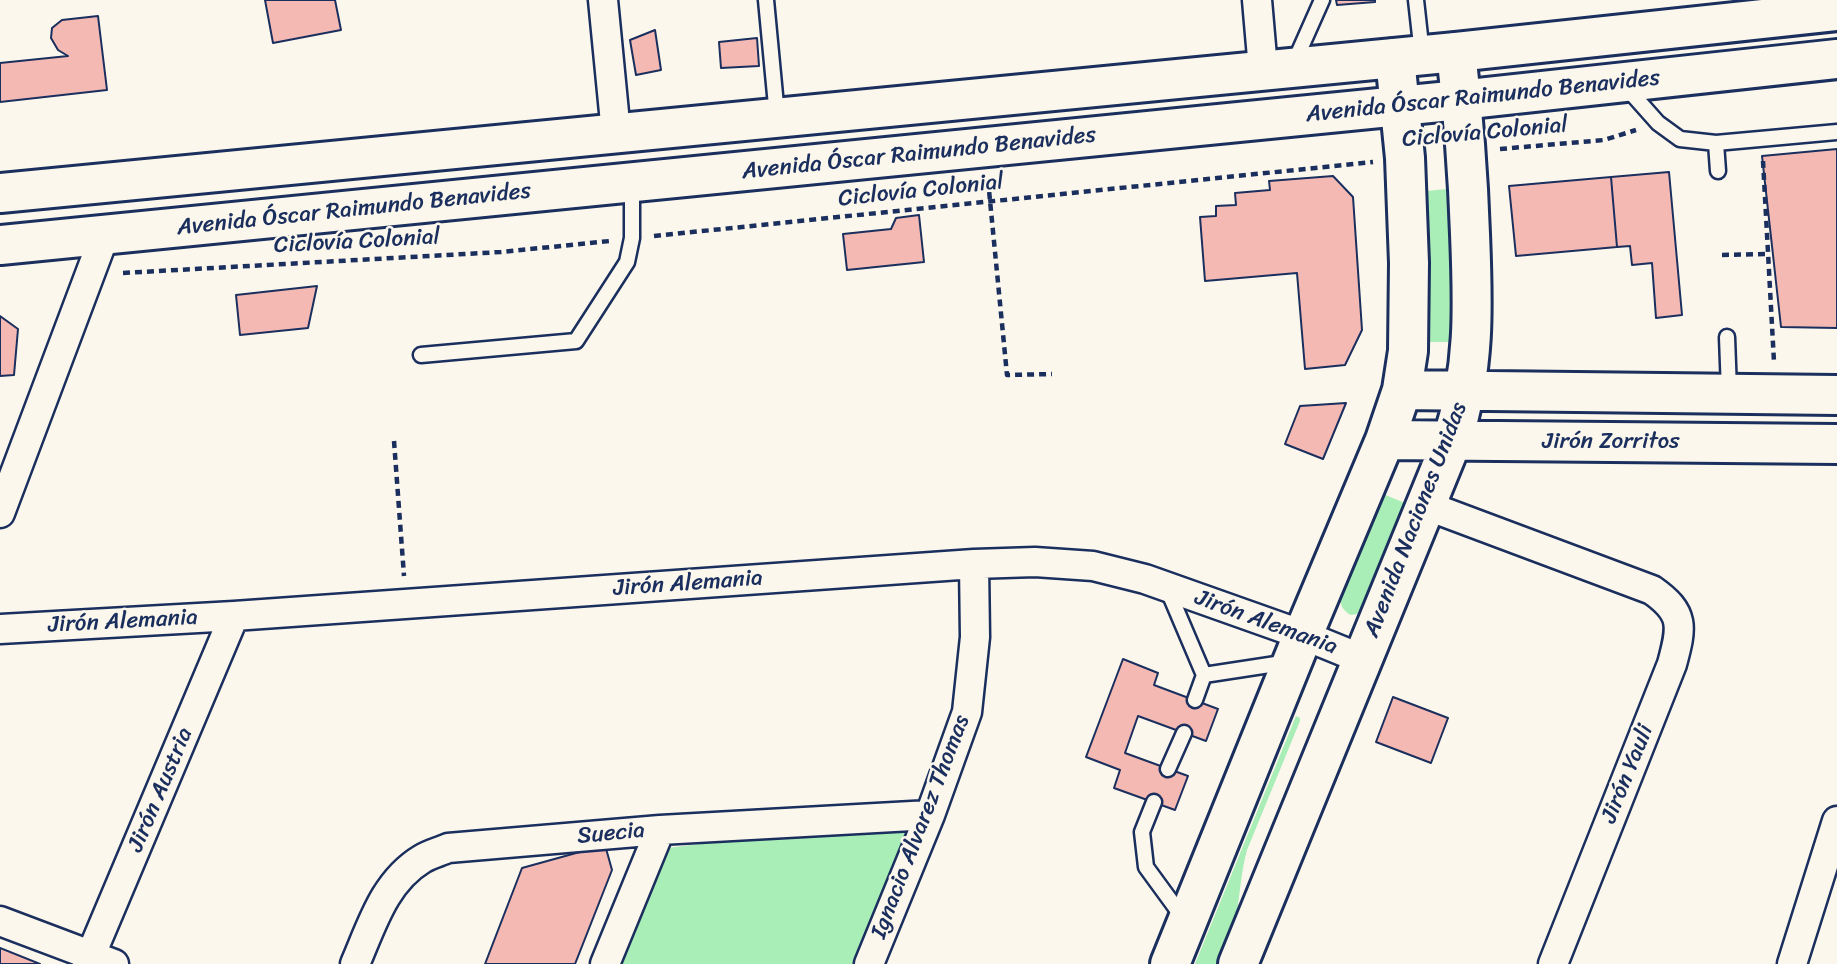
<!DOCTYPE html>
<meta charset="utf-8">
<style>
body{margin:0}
canvas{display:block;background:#fbf7ec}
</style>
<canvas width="1837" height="964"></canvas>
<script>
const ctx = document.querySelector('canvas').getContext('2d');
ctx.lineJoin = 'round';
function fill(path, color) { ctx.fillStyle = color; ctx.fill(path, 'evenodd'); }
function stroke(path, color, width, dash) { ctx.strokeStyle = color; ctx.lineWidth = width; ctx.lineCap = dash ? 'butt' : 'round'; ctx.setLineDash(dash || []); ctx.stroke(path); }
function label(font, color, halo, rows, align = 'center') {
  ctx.font = font + ' Sriracha,sans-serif'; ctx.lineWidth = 5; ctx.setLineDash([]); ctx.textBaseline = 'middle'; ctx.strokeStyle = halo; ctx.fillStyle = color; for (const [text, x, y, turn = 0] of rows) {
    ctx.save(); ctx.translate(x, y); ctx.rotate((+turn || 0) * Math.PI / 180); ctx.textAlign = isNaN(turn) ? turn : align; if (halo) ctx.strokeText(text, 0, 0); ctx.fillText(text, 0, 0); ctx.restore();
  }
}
const green = new Path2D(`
 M 1447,189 L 1453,237 L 1456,295 L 1452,342 L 1426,342 L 1430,264 L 1427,191 Z
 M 1383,494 L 1405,503 L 1361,608 L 1357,614 L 1351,615 C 1343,611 1340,605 1340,596 Z
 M 1296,716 L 1300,718 L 1300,721 L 1247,850 C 1241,872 1240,894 1236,917 C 1233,933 1224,949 1217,964 L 1195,964 Z
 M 928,817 L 867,964 L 621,964 L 667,848 Z`);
const building = new Path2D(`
 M 265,0 L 335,0 L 341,30 L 273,43 Z
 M 1336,0 L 1375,0 L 1375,2 L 1337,5 Z
 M 98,16 L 107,90 L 0,102 L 0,63 L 68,56 L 58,50 L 51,38 L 52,28 L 62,20 Z
 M 655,30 L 661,70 L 636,75 L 630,40 Z
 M 757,38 L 759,66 L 721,68 L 719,42 Z
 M 1837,149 L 1837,328 L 1781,327 L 1762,156 Z
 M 1669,172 L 1682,315 L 1656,318 L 1652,263 L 1632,265 L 1630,246 L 1617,247 L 1611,177 Z
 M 1333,176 L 1353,197 L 1362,330 L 1345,365 L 1305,369 L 1297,273 L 1205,281 L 1200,217 L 1216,216 L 1216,206 L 1236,205 L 1235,193 L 1270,190 L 1269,181 Z
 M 1611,177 L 1617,247 L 1516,256 L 1509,186 Z
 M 919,215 L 924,262 L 847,270 L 843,234 L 891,229 L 896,218 Z
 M 317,286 L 308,328 L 240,335 L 236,295 Z
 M 0,316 L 18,329 L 14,375 L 0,376 Z
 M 1346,403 L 1323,459 L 1285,444 L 1300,406 Z
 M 1123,659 L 1158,673 L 1154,685 L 1218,709 L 1206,741 L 1138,716 L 1125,753 L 1188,776 L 1175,810 L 1114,788 L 1120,770 L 1086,757 Z
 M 1393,697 L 1448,718 L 1431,763 L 1376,742 Z
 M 605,845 L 612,870 L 575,964 L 485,964 L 522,868 Z
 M 0,948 L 40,964 L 0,964 Z`);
const path = new Path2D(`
 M 1500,149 L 1604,140 L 1636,130
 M 1763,161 L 1774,362
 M 988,180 L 1007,375 L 1052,374
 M 654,236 L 1373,162
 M 1722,255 L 1768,254
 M 123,273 L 501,252 L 610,241
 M 394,441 L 404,576`);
const lane = new Path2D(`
 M 766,0 L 777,116
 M 1416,0 L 1422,54
 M 1294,63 L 1322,0
 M 1626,87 L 1658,123 L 1680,139 L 1716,143 L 1837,132
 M 1716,143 L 1718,171
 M 1727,337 L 1729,391
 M 421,355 L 576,341 L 627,262 L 632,238 L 632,185
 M 1167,588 L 1204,675 L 1195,700
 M 1204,675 L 1289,662
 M 1168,769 L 1184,733
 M 1154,802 L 1142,832 L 1146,867 L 1184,919`);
const street = new Path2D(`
 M 603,0 L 616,133
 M 1257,0 L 1263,69
 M 1425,505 L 1652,590 C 1685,613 1682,627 1672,664 L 1553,964
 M 0,513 L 105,234
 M 0,629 L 234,616 L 974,564 L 1035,562 L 1093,566 L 1145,579 L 1303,635 L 1362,659
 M 0,921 L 114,964
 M 87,964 L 234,616
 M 355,964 C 372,925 384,882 422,859 C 430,854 439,852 448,848 L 660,830 L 930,815
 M 605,964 L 660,830
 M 869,964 L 930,815 L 967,712 L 975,637 L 974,564
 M 1792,964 L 1837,821`);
const secondary = new Path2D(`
 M 1402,390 L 1837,395
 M 1385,440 L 1837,444
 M 1170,964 L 1303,635 L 1385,440 L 1402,390 L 1408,351 L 1409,263 L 1405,158 L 1395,58
 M 1238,964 L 1452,441 C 1475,369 1473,307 1470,234 C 1468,173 1463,112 1456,52`);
const primary = new Path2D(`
 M 0,193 L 1456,52 L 1837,11
 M 0,245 L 1460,100 L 1837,59`);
const streetNames = [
 ["Avenida Óscar Raimundo Benavides",1483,97,-6],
 ["Ciclovía Colonial",1485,133,-5],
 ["Avenida Óscar Raimundo Benavides",919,154,-6],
 ["Ciclovía Colonial",921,191,-6],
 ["Avenida Óscar Raimundo Benavides",354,210,-6],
 ["Ciclovía Colonial",357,242,-3],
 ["Jirón Zorritos",1611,442],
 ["Avenida Naciones Unidas",1416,520,-69],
 ["Jirón Alemania",688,584,-4],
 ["Jirón Alemania",123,622,-3],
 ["Jirón Alemania",1266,623,20],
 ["Jirón Yauli",1628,774,-68],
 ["Jirón Austria",161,790,-67],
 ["Ignacio Alvarez Thomas",921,827,-69],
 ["Suecia",611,834,-5]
];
fill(green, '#a9edb7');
fill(building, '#f5b9b4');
stroke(building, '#1b2f5e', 2);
stroke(lane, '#1b2f5e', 19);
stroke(street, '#1b2f5e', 33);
stroke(secondary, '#1b2f5e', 44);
stroke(primary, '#1b2f5e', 44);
stroke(path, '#1b2f5e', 4.5, [7, 5]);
stroke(lane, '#fbf7ec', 14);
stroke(street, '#fbf7ec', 28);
stroke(secondary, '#fbf7ec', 38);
stroke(primary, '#fbf7ec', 38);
label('23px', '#1b2f5e', '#fbf7ec', streetNames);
</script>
